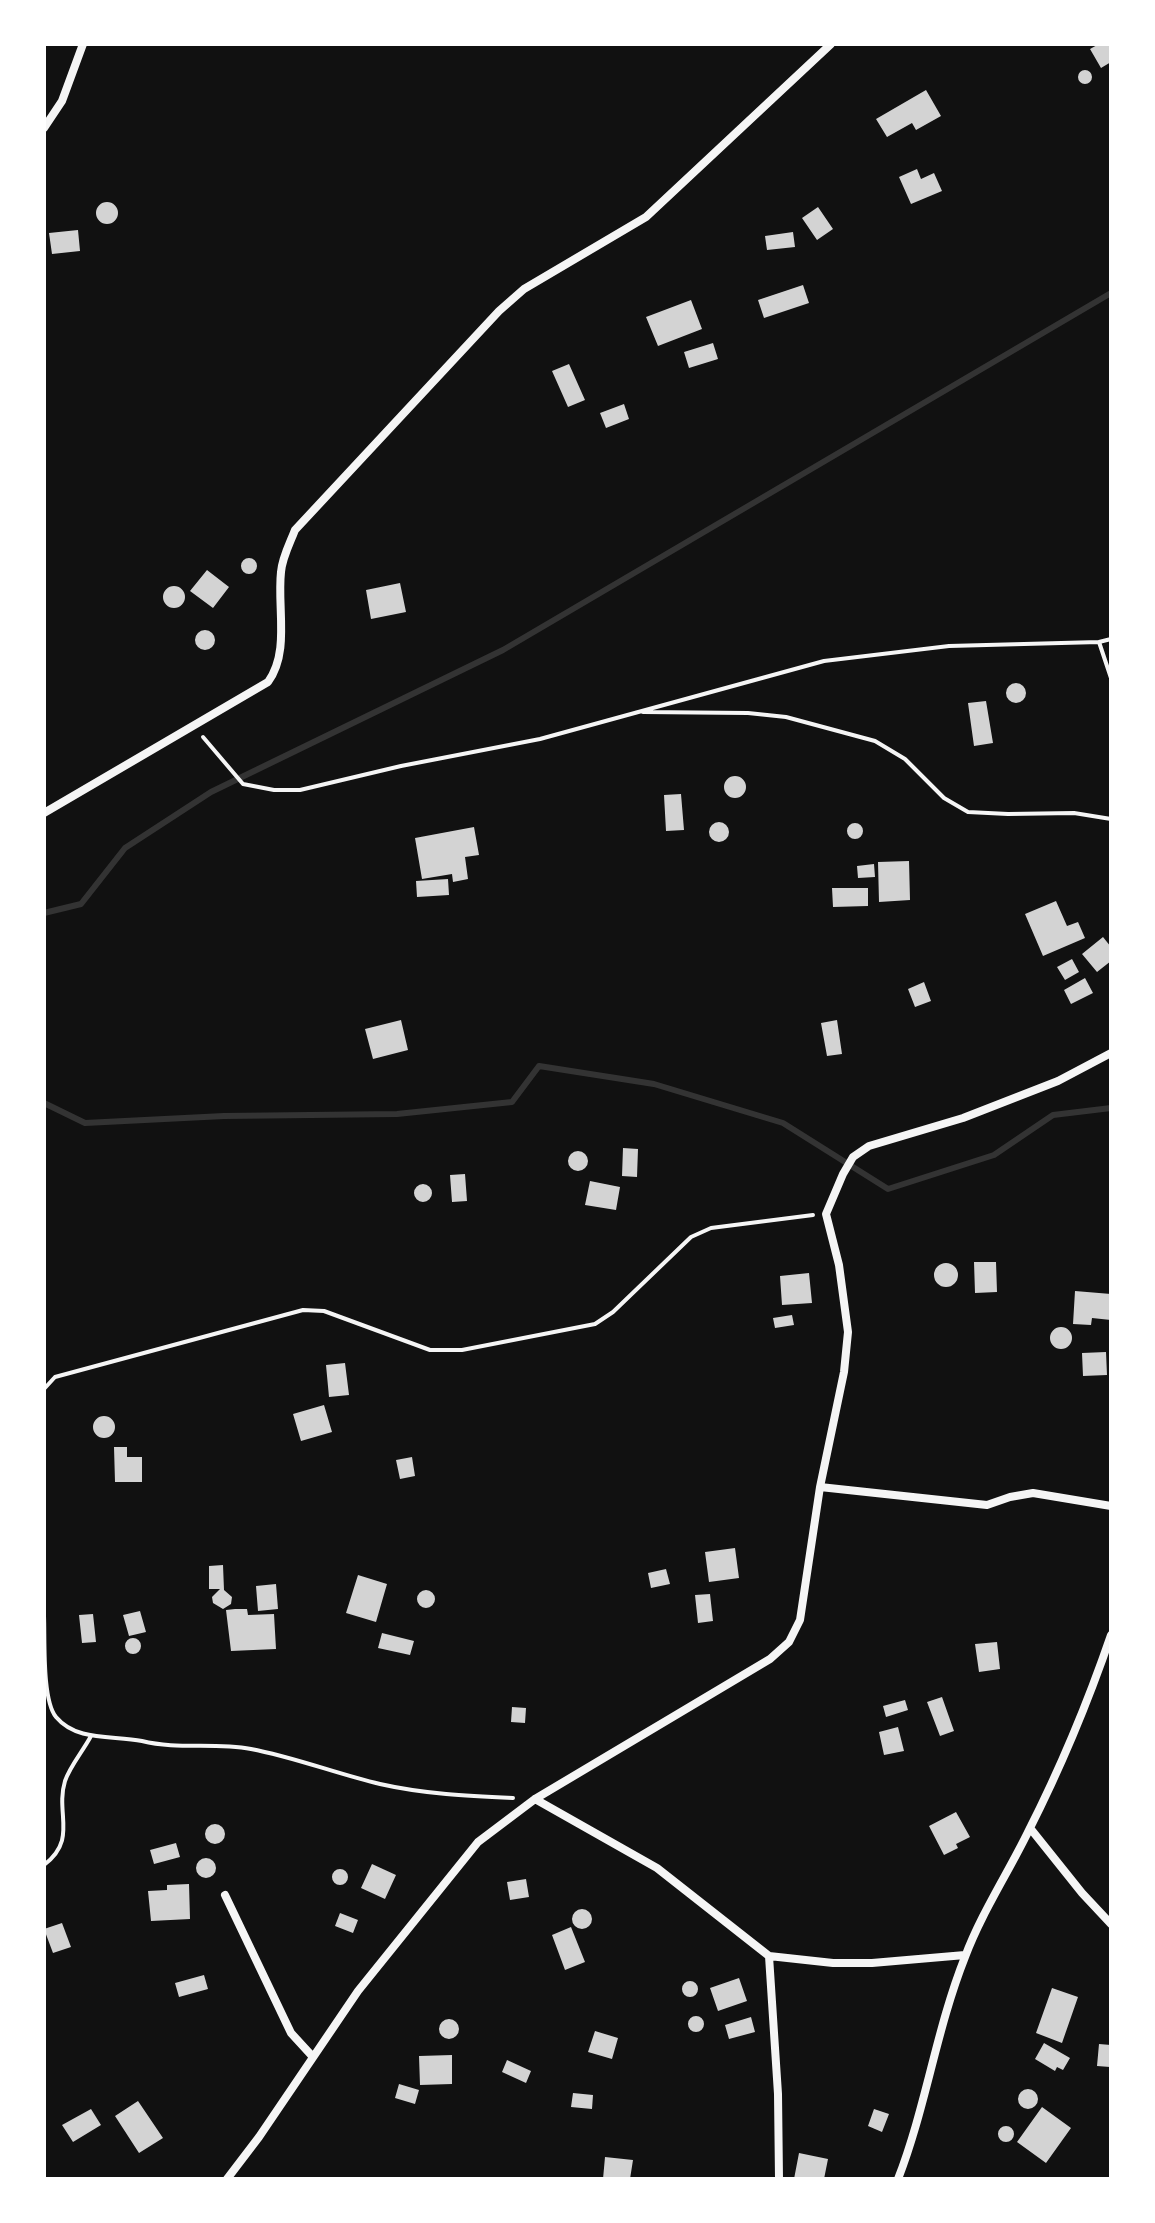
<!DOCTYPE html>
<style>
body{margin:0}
#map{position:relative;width:1155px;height:2223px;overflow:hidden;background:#111;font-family:Raleway,sans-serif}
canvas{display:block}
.frame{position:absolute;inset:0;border:46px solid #fff;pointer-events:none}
</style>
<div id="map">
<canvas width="1155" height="2223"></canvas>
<div class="frame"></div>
</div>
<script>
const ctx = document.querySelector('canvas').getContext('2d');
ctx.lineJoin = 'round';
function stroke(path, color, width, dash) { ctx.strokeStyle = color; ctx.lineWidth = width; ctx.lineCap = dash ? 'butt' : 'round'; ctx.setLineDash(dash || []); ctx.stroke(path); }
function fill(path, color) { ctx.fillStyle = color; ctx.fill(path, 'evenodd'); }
const stream = new Path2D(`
 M 44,913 L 81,904 L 125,848 L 211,792 L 503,650 L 1111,293
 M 44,1103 L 85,1123 L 224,1116 L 397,1114 L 512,1102 L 539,1066 L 654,1084 L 783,1123 L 888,1189 L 994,1155 L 1053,1115 L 1111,1108`);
const building = new Path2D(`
 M 1099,44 L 1111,44 L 1111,62 L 1101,68 L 1090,49 Z
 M1078 77a7 7 0 1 1 14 0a7 7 0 1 1-14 0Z
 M 926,90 L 941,116 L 916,130 L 912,123 L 887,137 L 876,119 Z
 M 917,169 L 921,179 L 934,173 L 942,191 L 911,204 L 899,177 Z
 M96 213a11 11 0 1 1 22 0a11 11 0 1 1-22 0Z
 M 818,207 L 833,229 L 817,240 L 802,218 Z
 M 78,230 L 80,251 L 52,254 L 49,233 Z
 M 793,232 L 795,247 L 767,250 L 765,236 Z
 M 803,285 L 809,303 L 764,318 L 758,300 Z
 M 691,300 L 702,329 L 658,346 L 646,317 Z
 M 713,343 L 718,359 L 689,368 L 684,352 Z
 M 569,364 L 585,400 L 568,407 L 552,371 Z
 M 624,404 L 629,419 L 606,428 L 600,413 Z
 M241 566a8 8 0 1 1 16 0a8 8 0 1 1-16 0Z
 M 207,570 L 229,587 L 213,608 L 190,591 Z
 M 400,583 L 406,612 L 371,619 L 366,590 Z
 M163 597a11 11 0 1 1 22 0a11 11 0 1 1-22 0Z
 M195 640a10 10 0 1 1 20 0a10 10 0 1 1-20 0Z
 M1006 693a10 10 0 1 1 20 0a10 10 0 1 1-20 0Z
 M 986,701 L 993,743 L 974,746 L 968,703 Z
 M724 787a11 11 0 1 1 22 0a11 11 0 1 1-22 0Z
 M 681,794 L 684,830 L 666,831 L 664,795 Z
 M709 832a10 10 0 1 1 20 0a10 10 0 1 1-20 0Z
 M847 831a8 8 0 1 1 16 0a8 8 0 1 1-16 0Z
 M 474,827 L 479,855 L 465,857 L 468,879 L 453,882 L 452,874 L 422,879 L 415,838 Z
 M 909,861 L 910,900 L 879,902 L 878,862 Z
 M 874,864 L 875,877 L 858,878 L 857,866 Z
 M 448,879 L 449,895 L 417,897 L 416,881 Z
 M 832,888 L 868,888 L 868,906 L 833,907 Z
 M 1056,901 L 1067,926 L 1078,922 L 1085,938 L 1043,956 L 1025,914 Z
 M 1103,937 L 1111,947 L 1111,961 L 1097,972 L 1082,954 Z
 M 1072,959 L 1079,972 L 1065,980 L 1057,967 Z
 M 1085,978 L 1093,993 L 1071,1004 L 1064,990 Z
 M 924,982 L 931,1001 L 915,1007 L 908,989 Z
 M 401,1020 L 408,1050 L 373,1059 L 365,1029 Z
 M 837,1020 L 842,1054 L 827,1056 L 821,1023 Z
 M 623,1148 L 638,1149 L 637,1177 L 622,1176 Z
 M568 1161a10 10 0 1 1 20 0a10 10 0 1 1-20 0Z
 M 465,1174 L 467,1201 L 452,1202 L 450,1175 Z
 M 590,1181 L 620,1187 L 616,1210 L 585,1205 Z
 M414 1193a9 9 0 1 1 18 0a9 9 0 1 1-18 0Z
 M 974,1262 L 996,1262 L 997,1292 L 975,1293 Z
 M934 1275a12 12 0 1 1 24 0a12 12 0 1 1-24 0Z
 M 809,1273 L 812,1303 L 782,1305 L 780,1276 Z
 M 1075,1291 L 1111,1294 L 1111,1320 L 1092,1318 L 1091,1325 L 1073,1324 Z
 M 792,1315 L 794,1325 L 775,1328 L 773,1318 Z
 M1050 1338a11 11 0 1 1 22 0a11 11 0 1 1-22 0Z
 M 1106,1352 L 1107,1375 L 1083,1376 L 1082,1353 Z
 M 345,1363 L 349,1395 L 329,1397 L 326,1365 Z
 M 324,1405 L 332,1432 L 301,1441 L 293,1414 Z
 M93 1427a11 11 0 1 1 22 0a11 11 0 1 1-22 0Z
 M 114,1447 L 127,1447 L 127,1457 L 142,1457 L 142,1482 L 115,1482 Z
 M 412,1457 L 415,1476 L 400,1479 L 396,1460 Z
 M 735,1548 L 739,1578 L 709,1582 L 705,1552 Z
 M 223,1565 L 224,1590 L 232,1597 L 231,1604 L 223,1609 L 213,1603 L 212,1597 L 220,1589 L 209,1589 L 209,1566 Z
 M 666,1569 L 670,1584 L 651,1588 L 648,1573 Z
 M 358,1575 L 387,1584 L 376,1622 L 346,1613 Z
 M 276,1584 L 278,1609 L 258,1611 L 256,1586 Z
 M417 1599a9 9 0 1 1 18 0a9 9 0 1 1-18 0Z
 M 710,1594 L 713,1621 L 698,1623 L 695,1595 Z
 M 235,1609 L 247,1609 L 248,1615 L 274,1614 L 276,1649 L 231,1651 L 226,1610 Z
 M 140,1611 L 146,1632 L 129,1636 L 123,1615 Z
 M 93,1614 L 96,1642 L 82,1643 L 79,1615 Z
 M 382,1633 L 414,1641 L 410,1655 L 378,1648 Z
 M125 1646a8 8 0 1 1 16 0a8 8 0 1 1-16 0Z
 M 997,1642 L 1000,1669 L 979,1672 L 975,1644 Z
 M 942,1697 L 954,1731 L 940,1736 L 927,1702 Z
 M 905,1700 L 908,1710 L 886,1717 L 883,1706 Z
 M 512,1707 L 526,1708 L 525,1723 L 511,1722 Z
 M 898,1727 L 904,1751 L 884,1755 L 879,1732 Z
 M 956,1812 L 970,1837 L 956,1844 L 958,1848 L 944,1855 L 929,1826 Z
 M205 1834a10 10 0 1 1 20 0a10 10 0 1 1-20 0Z
 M 176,1843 L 180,1857 L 154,1864 L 150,1850 Z
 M196 1868a10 10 0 1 1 20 0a10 10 0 1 1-20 0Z
 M 372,1864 L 396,1875 L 385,1899 L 361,1888 Z
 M332 1877a8 8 0 1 1 16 0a8 8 0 1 1-16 0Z
 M 526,1879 L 529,1897 L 510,1900 L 507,1882 Z
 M 189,1884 L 190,1919 L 151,1921 L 148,1891 L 167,1890 L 167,1885 Z
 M572 1919a10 10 0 1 1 20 0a10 10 0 1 1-20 0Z
 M 340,1913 L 358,1920 L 353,1933 L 335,1926 Z
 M 62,1923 L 71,1947 L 53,1953 L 44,1929 Z
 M 571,1927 L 585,1962 L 565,1970 L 552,1935 Z
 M 204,1975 L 208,1989 L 179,1997 L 175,1983 Z
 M 739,1978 L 747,2001 L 718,2011 L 710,1988 Z
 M682 1989a8 8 0 1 1 16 0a8 8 0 1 1-16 0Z
 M 1052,1988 L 1078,1997 L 1062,2043 L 1036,2033 Z
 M688 2024a8 8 0 1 1 16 0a8 8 0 1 1-16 0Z
 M 751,2017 L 755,2032 L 729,2039 L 725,2025 Z
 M439 2029a10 10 0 1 1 20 0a10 10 0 1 1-20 0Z
 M 595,2031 L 618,2038 L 612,2059 L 588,2052 Z
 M 1044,2043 L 1070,2058 L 1063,2070 L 1057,2067 L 1055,2071 L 1035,2059 Z
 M 1099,2044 L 1111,2045 L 1110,2067 L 1097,2066 Z
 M 452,2055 L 452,2084 L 420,2085 L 419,2056 Z
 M 507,2060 L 531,2071 L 526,2083 L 502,2072 Z
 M 399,2084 L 419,2090 L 415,2104 L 395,2098 Z
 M1018 2099a10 10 0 1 1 20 0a10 10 0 1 1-20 0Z
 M 573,2093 L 593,2095 L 592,2109 L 571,2107 Z
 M 138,2101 L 163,2138 L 139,2153 L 115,2116 Z
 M 1042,2107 L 1071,2128 L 1046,2163 L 1017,2142 Z
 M 91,2109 L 101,2125 L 73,2142 L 62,2125 Z
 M 874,2109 L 889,2114 L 882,2132 L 868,2126 Z
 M998 2134a8 8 0 1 1 16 0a8 8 0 1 1-16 0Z
 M 799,2153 L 828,2159 L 824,2179 L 794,2179 Z
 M 605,2157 L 633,2160 L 630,2179 L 603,2179 Z`);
const path = new Path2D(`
 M 1099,642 L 1111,639
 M 643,712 L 748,713 L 786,717 L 875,741 L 905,759 L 944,798 L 968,812 L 1008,814 L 1074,813 L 1111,819
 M 203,737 L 243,784 L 274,790 L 300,790 L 401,766 L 540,739 L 824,661 L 949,646 L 1099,642 L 1111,678
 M 44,1389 L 55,1377 L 303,1310 L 324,1311 L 430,1350 L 462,1350 L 595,1324 L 613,1312 L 691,1237 L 711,1228 L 813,1215
 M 44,1616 C 45,1640 42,1700 56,1717 C 77,1742 113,1735 142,1741 C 178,1750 214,1742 251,1749 C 294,1757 337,1774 380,1784 C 424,1794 468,1796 513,1798
 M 44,1865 C 78,1839 55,1814 65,1781 C 70,1766 83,1751 91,1736`);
const minor = new Path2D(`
 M 44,128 L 62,101 L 83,44
 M 44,813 L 268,682 C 290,652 277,608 281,572 C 282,558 290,543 295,530 L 499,311 L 524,289 L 646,217 L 831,44
 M 820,1487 L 987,1505 L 1010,1497 L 1033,1493 L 1111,1506
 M 535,1799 L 657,1868 L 769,1956 L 833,1963 L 872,1963 L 965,1955
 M 1030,1828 L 1082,1893 L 1111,1924
 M 225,1895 L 291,2033 L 313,2057
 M 769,1956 L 778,2094 L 779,2179
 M 227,2179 L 259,2137 L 358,1991 L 478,1842 L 535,1799 L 770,1659 L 789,1642 L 800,1620 L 820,1487 L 844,1372 L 848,1332 L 839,1265 L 826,1214 L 843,1174 L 853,1157 L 869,1146 L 963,1118 L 1058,1081 L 1111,1053
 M 898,2179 C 926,2107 936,2030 965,1957 C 981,1914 1008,1873 1028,1832 C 1060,1769 1088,1702 1111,1635`);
stroke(stream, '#333', 6);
fill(building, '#d3d3d3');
stroke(path, '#f5f5f5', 4);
stroke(minor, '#f5f5f5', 8);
</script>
